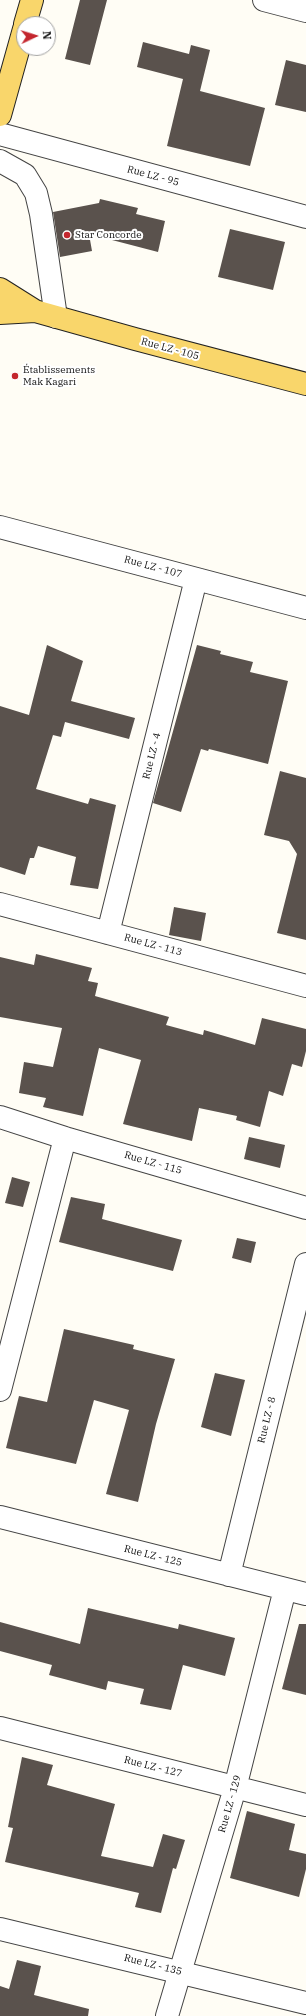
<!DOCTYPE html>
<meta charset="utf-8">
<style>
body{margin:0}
#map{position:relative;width:306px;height:2016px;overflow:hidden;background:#fffdf5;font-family:"IBM Plex Serif",serif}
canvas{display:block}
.north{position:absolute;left:16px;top:16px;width:40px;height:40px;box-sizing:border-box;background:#fff;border:1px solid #a0a0a0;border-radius:50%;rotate:86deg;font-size:11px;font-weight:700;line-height:16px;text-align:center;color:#111}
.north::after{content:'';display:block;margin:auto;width:14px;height:18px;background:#c4262e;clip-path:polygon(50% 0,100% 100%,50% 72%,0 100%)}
</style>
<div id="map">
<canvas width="306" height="2016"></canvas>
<div class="north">N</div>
</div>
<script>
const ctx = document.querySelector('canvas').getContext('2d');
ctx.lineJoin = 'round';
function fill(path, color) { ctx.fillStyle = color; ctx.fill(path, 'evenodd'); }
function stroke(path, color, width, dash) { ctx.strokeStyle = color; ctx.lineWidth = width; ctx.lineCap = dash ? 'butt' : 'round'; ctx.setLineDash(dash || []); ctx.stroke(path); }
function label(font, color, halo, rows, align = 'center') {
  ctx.font = font + ' "IBM Plex Serif",serif'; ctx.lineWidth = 4; ctx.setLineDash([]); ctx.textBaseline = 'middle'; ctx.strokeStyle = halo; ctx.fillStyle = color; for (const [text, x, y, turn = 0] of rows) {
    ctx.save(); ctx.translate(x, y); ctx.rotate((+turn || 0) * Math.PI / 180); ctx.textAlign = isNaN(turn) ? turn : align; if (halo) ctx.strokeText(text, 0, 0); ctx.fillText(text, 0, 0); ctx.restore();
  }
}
const building = new Path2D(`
 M 80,0 L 107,0 L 90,65 L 65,59 Z
 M 143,42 L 189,54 L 191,45 L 210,50 L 200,91 L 265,108 L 250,166 L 167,146 L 183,79 L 137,67 Z
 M 286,60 L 306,65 L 306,112 L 275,105 Z
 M 100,199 L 138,208 L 136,214 L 165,221 L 158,252 L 89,234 L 92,251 L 60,257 L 53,212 L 99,203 Z
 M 230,229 L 285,242 L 273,290 L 218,277 Z
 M 47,645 L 83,661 L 71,701 L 135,718 L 129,739 L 65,722 L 61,737 L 53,735 L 36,789 L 88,804 L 90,798 L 116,805 L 98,889 L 70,885 L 76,857 L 38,846 L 34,858 L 30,858 L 25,875 L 0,867 L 0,706 L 29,715 Z
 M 197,645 L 221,651 L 220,654 L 253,662 L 250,672 L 288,681 L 268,764 L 209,749 L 208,751 L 201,749 L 181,812 L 153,803 Z
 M 280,771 L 306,778 L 306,940 L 277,933 L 297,854 L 289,841 L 264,835 Z
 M 174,907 L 206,913 L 201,941 L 169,935 Z
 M 36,954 L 92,968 L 88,981 L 98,983 L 95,996 L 169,1017 L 166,1025 L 203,1035 L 204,1030 L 255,1045 L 262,1018 L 306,1029 L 306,1051 L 302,1067 L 292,1064 L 283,1096 L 269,1091 L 260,1127 L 236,1120 L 237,1116 L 199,1108 L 192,1141 L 123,1124 L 141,1060 L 99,1048 L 83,1116 L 43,1107 L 46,1098 L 19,1093 L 24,1062 L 53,1067 L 62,1028 L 0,1017 L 0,957 L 34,965 Z
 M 249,1137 L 285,1145 L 280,1168 L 244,1159 Z
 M 12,1177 L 30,1182 L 23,1207 L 5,1203 Z
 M 71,1197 L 105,1204 L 102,1219 L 182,1240 L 173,1271 L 59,1242 Z
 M 237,1238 L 256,1242 L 251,1263 L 232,1258 Z
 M 64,1329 L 134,1345 L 133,1349 L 175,1359 L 156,1424 L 138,1502 L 106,1494 L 129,1410 L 94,1400 L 76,1464 L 6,1448 L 19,1396 L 47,1402 Z
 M 215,1373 L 245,1380 L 231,1436 L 201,1427 Z
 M 88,1608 L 178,1629 L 179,1624 L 235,1638 L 225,1676 L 183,1665 L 171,1710 L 140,1704 L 144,1689 L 108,1681 L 106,1690 L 49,1675 L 52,1665 L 0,1651 L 0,1622 L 80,1644 Z
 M 299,1624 L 306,1624 L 306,1695 L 282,1689 Z
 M 22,1757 L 53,1765 L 47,1785 L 115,1804 L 101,1856 L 153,1867 L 163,1834 L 185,1840 L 176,1869 L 173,1868 L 161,1913 L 135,1907 L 139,1893 L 5,1862 L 13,1828 L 8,1827 Z
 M 247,1811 L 295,1824 L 289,1850 L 306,1854 L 306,1869 L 299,1897 L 230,1878 Z
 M 17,1960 L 41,1966 L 34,1995 L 89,2009 L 88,2016 L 0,2016 L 0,1986 L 9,1989 Z`);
const minor = new Path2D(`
 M 264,0 L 306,11
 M 0,134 L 306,217
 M 0,161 L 25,175 L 36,193 L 41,214 L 56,317
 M 0,527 L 306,608
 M 0,904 L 306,986
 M 108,933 L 196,579
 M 0,1117 L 65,1138 L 306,1208
 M 0,1390 L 65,1138
 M 0,1517 L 306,1594
 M 229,1575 L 306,1264
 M 0,1728 L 306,1805
 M 0,1929 L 306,2003
 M 167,2016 L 235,1788 L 285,1589`);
const major = new Path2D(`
 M 25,24 L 32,0
 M 0,115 L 24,29
 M 0,289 L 35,311 L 135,339 L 306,384
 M 0,313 L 35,311`);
const markers = [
 [67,235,4,"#c4262e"],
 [15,376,4,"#c4262e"]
];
const streetNames = [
 ["Rue LZ - 95",153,176,15],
 ["Rue LZ - 105",170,349,15],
 ["Rue LZ - 107",153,567,15],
 ["Rue LZ - 4",152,756,-76],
 ["Rue LZ - 113",153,945,15],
 ["Rue LZ - 115",153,1163,16],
 ["Rue LZ - 8",267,1420,-76],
 ["Rue LZ - 125",153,1556,14],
 ["Rue LZ - 127",153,1767,14],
 ["Rue LZ - 129",230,1804,-74],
 ["Rue LZ - 135",153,1965,14]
];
const poiNames = [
 ["Star Concorde",75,235],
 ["Établissements",23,370],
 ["Mak Kagari",23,382]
];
fill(building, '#5a524d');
stroke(minor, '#444', 24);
stroke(major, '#222', 24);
stroke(minor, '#fff', 22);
stroke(major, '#f9d66b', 22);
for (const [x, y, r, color] of markers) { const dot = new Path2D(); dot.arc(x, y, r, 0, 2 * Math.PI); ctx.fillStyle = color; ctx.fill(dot); stroke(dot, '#fff', 1.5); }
label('10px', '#111', '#fff', streetNames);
label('10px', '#111', '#fff', poiNames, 'left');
</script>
